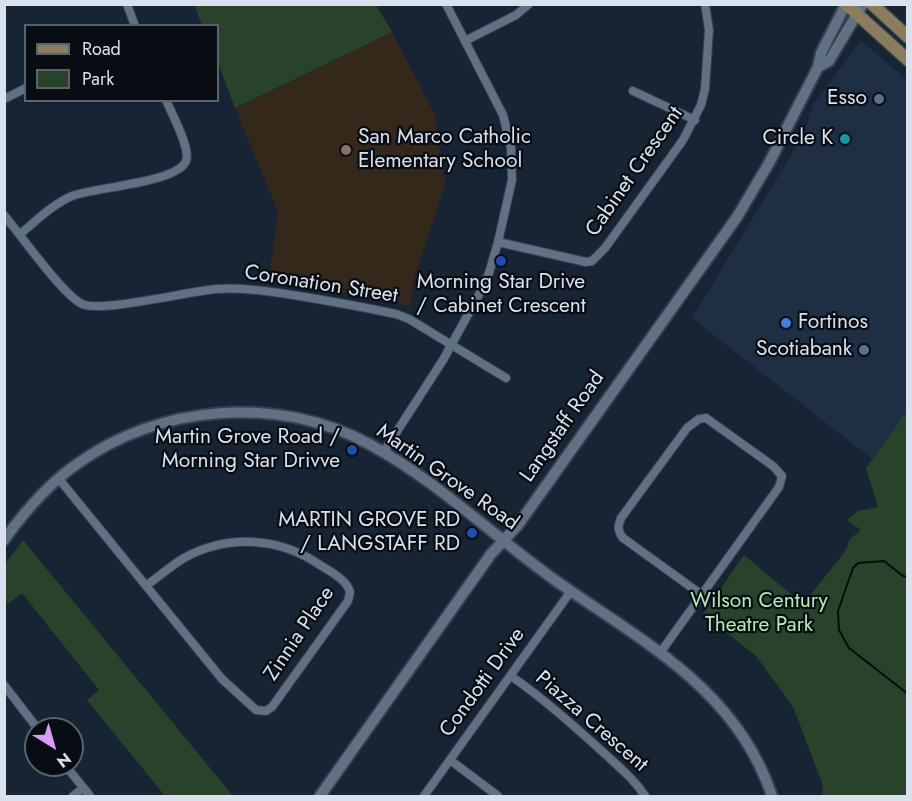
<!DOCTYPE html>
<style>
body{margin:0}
#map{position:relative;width:912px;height:801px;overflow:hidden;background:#172434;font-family:Jost,sans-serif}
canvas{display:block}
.frame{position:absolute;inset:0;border:6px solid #d9e1ec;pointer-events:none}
.legend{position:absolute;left:24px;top:24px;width:195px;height:78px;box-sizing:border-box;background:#080d14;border:2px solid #5c626a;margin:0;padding:8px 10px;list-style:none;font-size:18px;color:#d9e1ec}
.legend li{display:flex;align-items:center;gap:12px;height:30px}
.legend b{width:30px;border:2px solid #5c626a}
.north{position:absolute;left:24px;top:717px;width:60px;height:60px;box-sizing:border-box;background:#080d14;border:2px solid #5c626a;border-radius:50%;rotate:143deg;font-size:16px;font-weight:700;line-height:24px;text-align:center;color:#d9e1ec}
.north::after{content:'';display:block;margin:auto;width:21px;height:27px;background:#db9af6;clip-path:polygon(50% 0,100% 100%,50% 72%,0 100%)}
</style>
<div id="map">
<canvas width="912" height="801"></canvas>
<div class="frame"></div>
<ul class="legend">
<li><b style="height:8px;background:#8b7d5c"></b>Road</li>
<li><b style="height:16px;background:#284329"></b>Park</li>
</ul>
<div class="north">N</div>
</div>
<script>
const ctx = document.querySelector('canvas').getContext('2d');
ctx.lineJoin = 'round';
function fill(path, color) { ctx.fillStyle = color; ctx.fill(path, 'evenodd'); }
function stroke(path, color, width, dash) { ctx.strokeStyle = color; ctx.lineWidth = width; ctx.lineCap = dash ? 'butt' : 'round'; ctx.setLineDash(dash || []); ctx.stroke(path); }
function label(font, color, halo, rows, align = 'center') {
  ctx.font = font + ' Jost,sans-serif'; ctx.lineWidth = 4.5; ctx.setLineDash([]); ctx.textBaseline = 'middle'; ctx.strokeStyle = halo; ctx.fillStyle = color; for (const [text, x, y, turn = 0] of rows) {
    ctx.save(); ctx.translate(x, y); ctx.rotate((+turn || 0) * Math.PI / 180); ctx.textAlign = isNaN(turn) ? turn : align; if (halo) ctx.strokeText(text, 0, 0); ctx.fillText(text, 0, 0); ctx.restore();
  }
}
const built = new Path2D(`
 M 861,40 L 908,81 L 907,411 L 872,459 L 692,318 L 804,134 L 812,106 Z`);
const education = new Path2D(`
 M 392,32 L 435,115 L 445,184 L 413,283 L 410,307 L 393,301 L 269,280 L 278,212 L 235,108 Z`);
const green = new Path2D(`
 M 194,5 L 376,5 L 392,32 L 235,108 L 218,63 L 218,26 L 202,25 Z
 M 907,411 L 907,796 L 822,796 L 823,786 L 794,709 L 775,682 L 756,656 L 703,614 L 744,555 L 803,604 L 844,553 L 850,539 L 861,530 L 847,520 L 858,511 L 878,507 L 866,468 Z
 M 23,540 L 233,796 L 165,796 L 87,700 L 99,690 L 22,593 L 8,604 L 5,600 L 5,564 Z`);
const stream = new Path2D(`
 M 908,577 L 903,576 L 884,561 L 858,563 L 853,568 L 838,611 L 839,630 L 849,648 L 908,694`);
const street = new Path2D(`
 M 127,4 L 135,26
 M 465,41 L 516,15 L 529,4
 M 633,91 L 695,120
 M 4,99 L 26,88
 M 4,215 C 20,234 62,294 82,304 C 100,313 190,291 216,289 C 248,287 280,293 311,298 C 340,303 368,308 396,314 L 409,319 L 506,378
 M 20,234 C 36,221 53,204 72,196 C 95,187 177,183 186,161 C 191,149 172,114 166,100
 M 498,242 L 586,262 L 592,261 L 605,248 L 683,140 L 701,105 L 705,89 L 709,30 L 705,4
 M 383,453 L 443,360 L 482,289 L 489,273 L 498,242 L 512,180 L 511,148 L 503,115 L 446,4
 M 59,479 L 222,679 L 256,710 L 266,711 L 272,707 L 348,601 L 350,592 C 347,580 330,571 320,565 C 279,537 228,534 184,558 C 171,566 159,576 146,586
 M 660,653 L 779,487 L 782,476 L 773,466 L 706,418 L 699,419 L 687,428 L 621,518 C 618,526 617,530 623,538 L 702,595
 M 511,676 C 544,699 574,726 604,753 C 619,767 634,779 645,796
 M 4,685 L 38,729
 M 450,760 L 498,796
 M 65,765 L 90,796
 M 73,796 L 83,788
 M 424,796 L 571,591`);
const secondary = new Path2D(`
 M 818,67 L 829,61 L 863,4
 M 4,540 C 25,511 48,484 77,464 C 161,404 278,395 369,444 C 436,480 491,534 552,578 C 639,640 736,687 772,796
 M 320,796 L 491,554 L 518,525 L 737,217 L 769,163 L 818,67 L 821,53 L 846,4`);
const primary = new Path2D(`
 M 846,4 L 908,60
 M 872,4 L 908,37`);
const markers = [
 [879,99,6,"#5c6f8a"],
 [845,139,6,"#0f9aa8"],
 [346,150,6,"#8d6e63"],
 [501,261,6,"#1a4fb4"],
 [786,323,6,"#3f7fe0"],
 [864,350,6,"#5c6f8a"],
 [352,450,6,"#1a4fb4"],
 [472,533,6,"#1a4fb4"]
];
const poiNames = [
 ["Esso",867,99],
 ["San Marco Catholic",358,138,"left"],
 ["Elementary School",358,162,"left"],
 ["Circle K",833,139],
 ["Morning Star Drive",501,283,"center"],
 ["/ Cabinet Crescent",501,307,"center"],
 ["Fortinos",798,323,"left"],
 ["Scotiabank",852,350],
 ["Martin Grove Road /",340,438],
 ["Morning Star Drivve",340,462],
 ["MARTIN GROVE RD",460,521],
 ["/ LANGSTAFF RD",460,545]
];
const streetNames = [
 ["Cabinet Crescent",635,172,-55],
 ["Coronation Street",321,285,9],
 ["Langstaff Road",563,427,-55],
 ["Martin Grove Road",447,478,35],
 ["Zinnia Place",300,634,-56],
 ["Condotti Drive",483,683,-54],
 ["Piazza Crescent",591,722,41]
];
const parkNames = [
 ["Wilson Century",759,602],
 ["Theatre Park",759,626]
];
fill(built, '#1e2f43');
fill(education, '#332819');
fill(green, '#284329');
stroke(stream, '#000d0e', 2);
stroke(street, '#36404d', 10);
stroke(secondary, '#36404d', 14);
stroke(primary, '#36404d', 15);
stroke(street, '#627084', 8);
stroke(secondary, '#627084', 10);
stroke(primary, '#8b7d5c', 12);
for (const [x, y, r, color] of markers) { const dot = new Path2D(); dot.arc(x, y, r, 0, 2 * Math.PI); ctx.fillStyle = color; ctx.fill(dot); stroke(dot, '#080d14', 2); }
label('21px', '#d9e1ec', '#080d14', poiNames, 'right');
label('21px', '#d9e1ec', '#080d14', streetNames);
label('21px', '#b3ecb3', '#080d14', parkNames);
</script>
